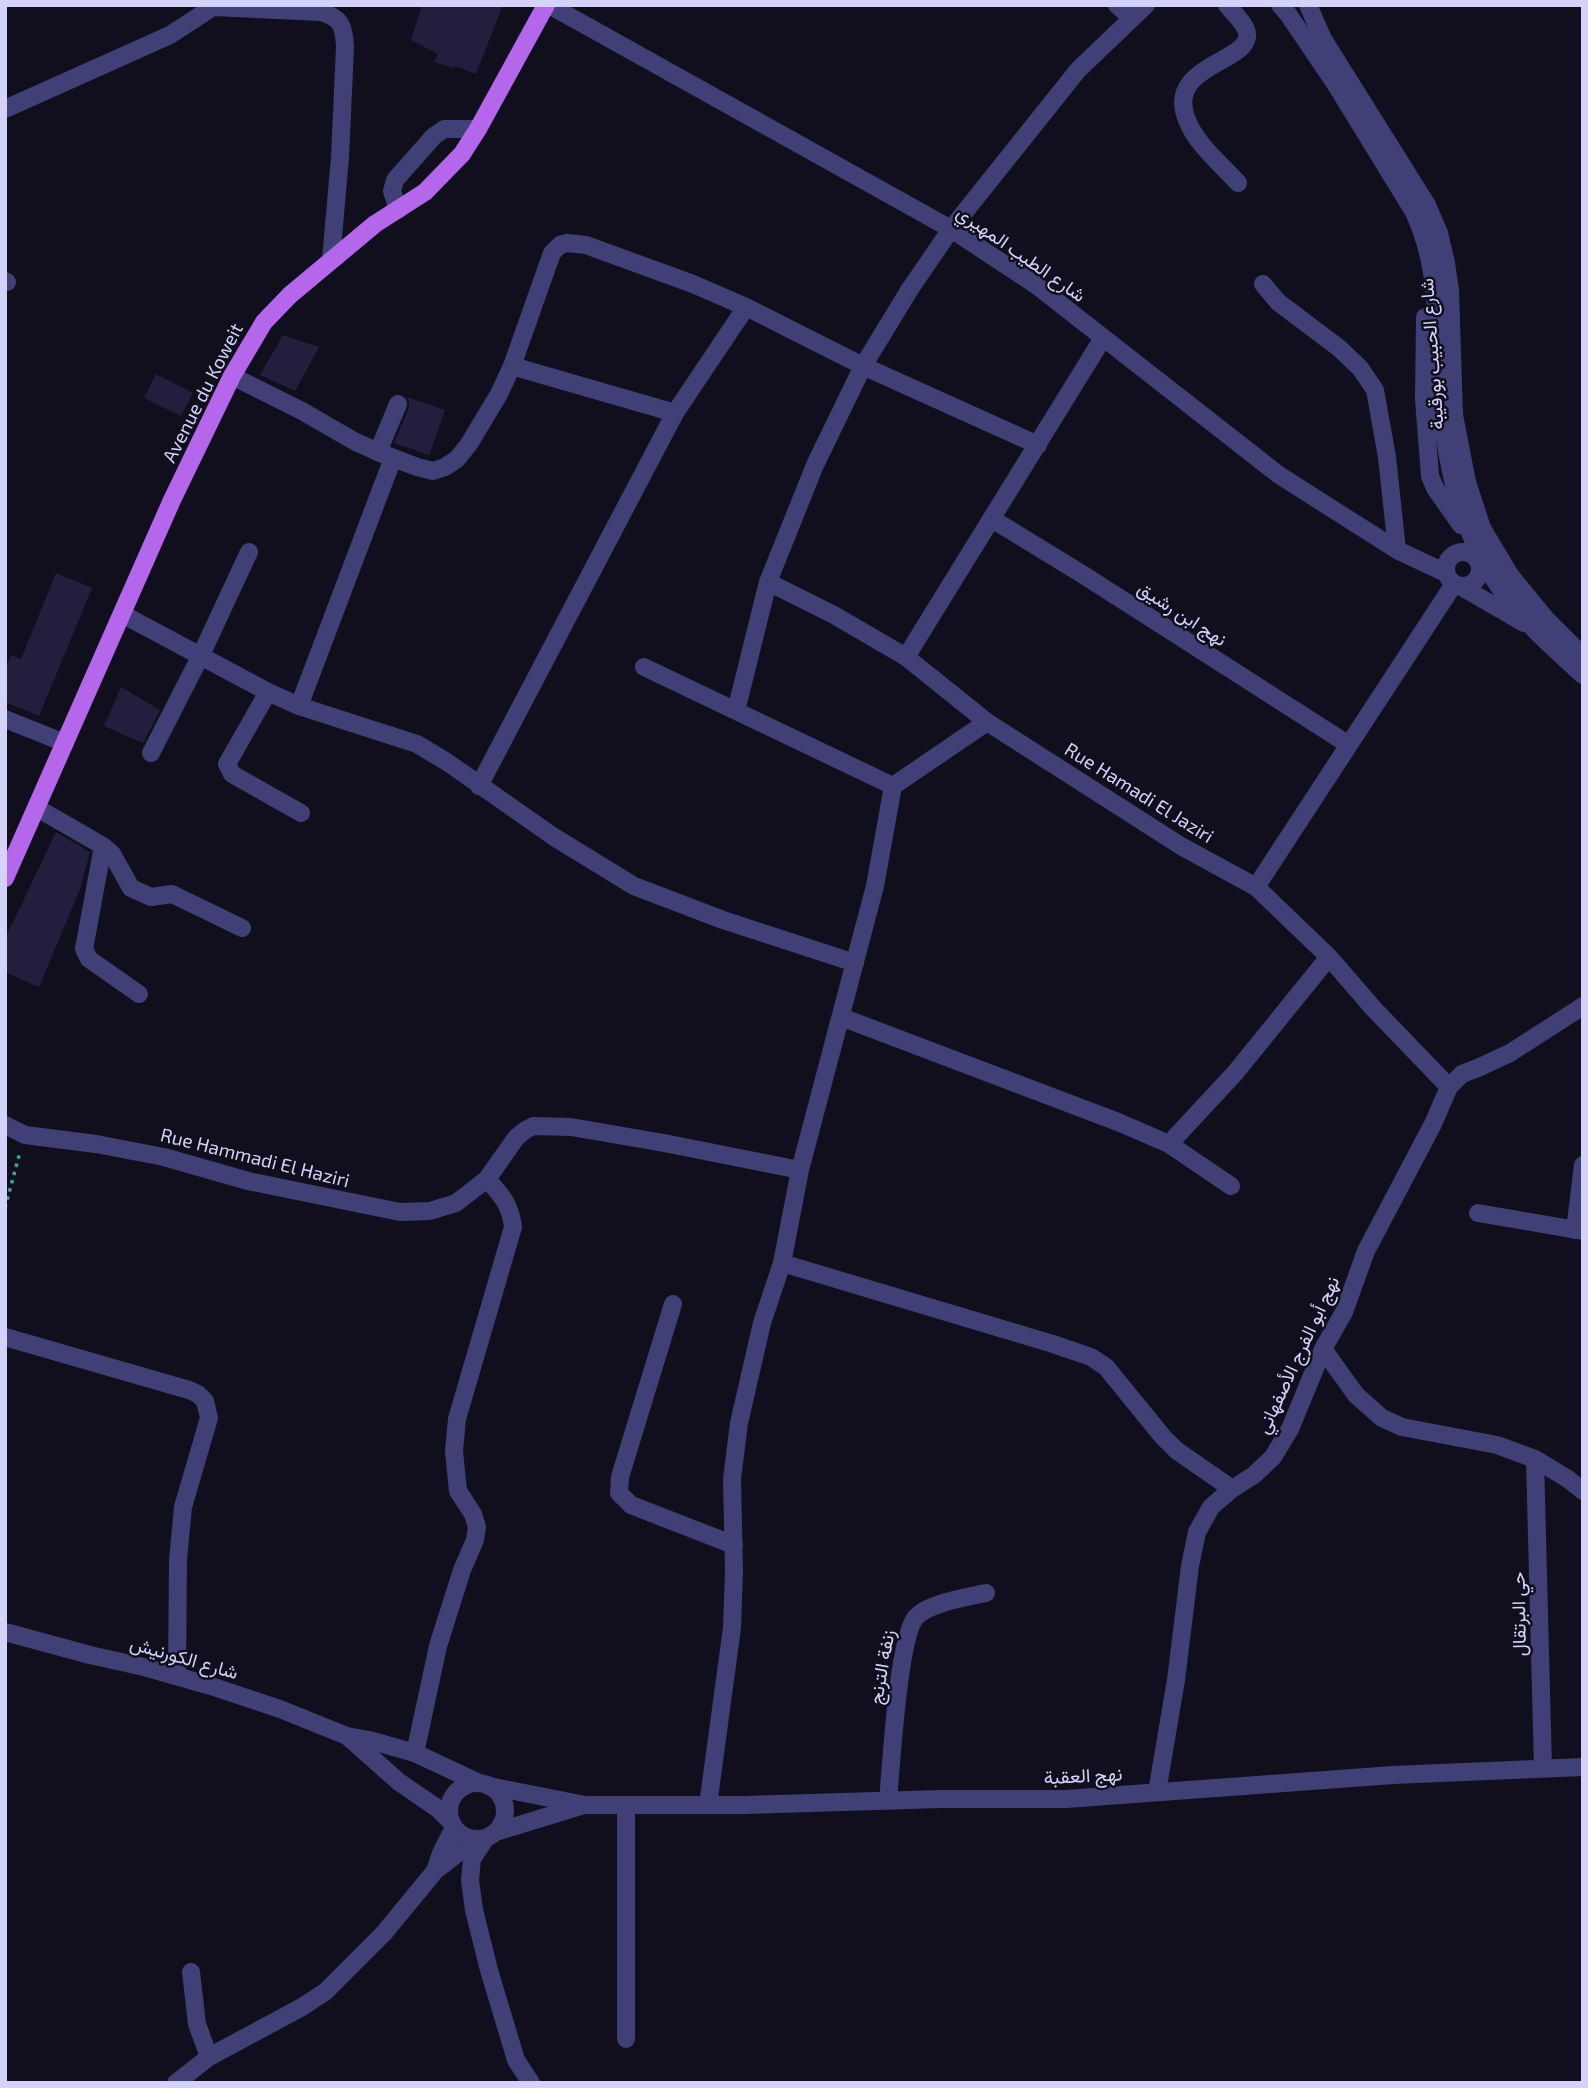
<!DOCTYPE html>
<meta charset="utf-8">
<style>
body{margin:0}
#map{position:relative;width:1588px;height:2088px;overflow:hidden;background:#110f1e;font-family:"Exo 2",sans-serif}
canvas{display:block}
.frame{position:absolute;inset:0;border:7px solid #d5d2f9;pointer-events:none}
</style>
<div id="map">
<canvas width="1588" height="2088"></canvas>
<div class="frame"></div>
</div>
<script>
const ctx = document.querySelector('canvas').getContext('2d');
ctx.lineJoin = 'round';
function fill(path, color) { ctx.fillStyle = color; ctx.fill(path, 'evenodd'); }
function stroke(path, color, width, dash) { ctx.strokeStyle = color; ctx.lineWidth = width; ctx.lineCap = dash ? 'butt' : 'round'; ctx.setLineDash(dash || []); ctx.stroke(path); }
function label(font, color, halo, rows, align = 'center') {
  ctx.font = font + ' "Exo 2",Vazirmatn,sans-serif'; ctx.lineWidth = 5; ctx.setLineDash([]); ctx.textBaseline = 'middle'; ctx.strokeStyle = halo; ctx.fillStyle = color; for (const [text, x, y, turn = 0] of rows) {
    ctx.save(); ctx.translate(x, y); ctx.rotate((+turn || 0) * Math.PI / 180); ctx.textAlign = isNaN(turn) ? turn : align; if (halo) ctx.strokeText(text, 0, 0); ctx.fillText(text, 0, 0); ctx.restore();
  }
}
const building = new Path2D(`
 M 422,5 L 503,5 L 476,74 L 456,66 L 454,68 L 434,62 L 438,54 L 411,40 Z
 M 283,335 L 319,347 L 295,391 L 260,375 Z
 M 156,374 L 193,393 L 181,416 L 144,398 Z
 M 407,397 L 445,410 L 429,455 L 394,443 L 409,408 L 409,402 Z
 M 56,573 L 92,588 L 39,716 L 5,702 L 5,669 L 11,655 L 21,659 Z
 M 121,687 L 160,710 L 143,743 L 104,726 Z
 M 56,832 L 90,852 L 80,889 L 39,987 L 5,972 L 5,939 Z`);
const path = new Path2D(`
 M 5,1208 L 20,1152`);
const minor = new Path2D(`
 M 549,5 L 951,229 L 1036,285 L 1279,475 L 1397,550 L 1446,573
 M 1117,5 L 1131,18
 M 1227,5 C 1233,13 1249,26 1247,37 C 1244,63 1165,67 1187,120 C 1196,144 1221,164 1238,183
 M 1280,5 L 1288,14 L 1336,85 L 1414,212 C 1438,265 1436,312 1439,369 C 1442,444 1454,518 1496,582 C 1517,616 1553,648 1583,675
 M 1308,5 L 1323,39 L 1427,205 L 1439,233 L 1446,263 L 1450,290 L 1454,415 L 1467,482 L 1482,528 L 1510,575 L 1545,618 L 1583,656
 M 214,7 L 320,12 C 341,17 344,26 345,47 L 340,157 L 331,260
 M 5,109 L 170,35 L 216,5
 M 398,210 L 392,191 L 395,180 L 434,136 L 444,129 L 478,129
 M 5,281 L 7,282
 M 1263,284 L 1278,302 L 1339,348 L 1360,368 L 1375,390 L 1387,457 L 1397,550
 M 1425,317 L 1424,399 L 1430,476 L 1435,488 L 1461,525
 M 512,366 L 675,413
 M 232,376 L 302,411 L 354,441 L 378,452 L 417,467 L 433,471 L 445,467 L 457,459 L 469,444 L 499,394 L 512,366 L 552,253 L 560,245 L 567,243 L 586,245 L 693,284 L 746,307 L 863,366 L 1038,445
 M 378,452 L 398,404
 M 992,519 L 1082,574 L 1349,745
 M1446 569a17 17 0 1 1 34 0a17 17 0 1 1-34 0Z
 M 768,582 L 834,615 L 906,657 L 987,722 L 1181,846 L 1256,887 L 1329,957 L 1373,1008 L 1449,1087
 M 1460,586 L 1524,623
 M 122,614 L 268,692 L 299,706 L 417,744 L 447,762 L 554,837 L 634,886 L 723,920 L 855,963
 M 906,657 L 1103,338
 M 644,667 L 893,786
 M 268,692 L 227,764 L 232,774 L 301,813
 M 299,706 L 393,458
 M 736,711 L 768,582 L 815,465 L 863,366 L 910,289 L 951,229 L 1078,70 L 1146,5
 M 5,719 L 65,743
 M 151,753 L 201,655 L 249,552
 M 479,786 L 675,413 L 746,307
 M 37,808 L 103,846 L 112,854 L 131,888 L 151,897 L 172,894 L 242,928
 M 103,846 L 84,949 L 89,959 L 139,994
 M 1256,887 L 1454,584
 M 841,1017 L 1118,1122 L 1169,1144 L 1231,1186
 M 5,1125 L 25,1135 L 96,1144 L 164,1157 L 248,1181 L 400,1212 L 430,1211 L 456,1203 L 487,1179 L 516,1138 L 524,1131 L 533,1126 L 571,1127 L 664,1143 L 800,1170
 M 1169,1144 L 1235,1073 L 1329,957
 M 1478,1213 L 1583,1231
 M 1575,1230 L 1583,1165
 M 782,1263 L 1053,1344 L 1091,1357 L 1106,1367 L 1163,1437 L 1176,1450 L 1232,1489
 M 673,1304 L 620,1477 L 619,1493 L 631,1505 L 734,1545
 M 5,1337 L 189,1390 L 198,1394 L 205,1401 L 209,1418 L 183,1507 L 178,1560 L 177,1676
 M 1323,1349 L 1356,1395 L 1382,1418 L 1402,1427 L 1497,1445 L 1535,1459 L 1568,1479 L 1583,1491
 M 1535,1459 L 1543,1768
 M 5,1632 L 90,1655 L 144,1667 L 211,1686 L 280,1709 L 347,1736 L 369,1740 L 415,1753 L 479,1783
 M 347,1736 L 399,1782 L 437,1808 L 450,1821
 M 415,1753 L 438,1646 L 462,1570 L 475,1540 L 477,1527 L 473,1514 L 458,1491 L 454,1451 L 457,1419 L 513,1227 C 510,1204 502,1196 487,1179
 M449 1811a28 28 0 1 1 56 0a28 28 0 1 1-56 0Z
 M 489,1786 L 585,1805 L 745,1805 L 941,1799 L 1066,1799 L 1393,1775 L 1583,1767
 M 1157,1792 L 1176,1680 L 1190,1566 L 1197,1532 L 1211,1507 L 1232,1489 L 1254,1475 L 1273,1457 L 1290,1429 L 1323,1349 L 1344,1312 L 1366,1251 L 1433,1124 L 1449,1087 L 1462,1074 L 1480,1067 L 1510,1053 L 1583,1006
 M 888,1801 C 891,1768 898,1637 916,1617 C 928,1603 968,1597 986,1593
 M 708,1805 L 732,1628 L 734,1571 L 732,1479 L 739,1423 L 762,1323 L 782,1263 L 800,1170 L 875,886 L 893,786 L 987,722
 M 496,1832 L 581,1806
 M 486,1838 L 472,1859 L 470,1880 L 474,1910 L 489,1970 L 516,2060 L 531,2083
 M 435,1871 L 441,1853 L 454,1828
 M 191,1972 L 197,2024 L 209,2057
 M 626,2039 L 626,1805
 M 176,2083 L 209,2057 L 302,2007 L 325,1992 L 384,1933 L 435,1871 L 475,1840`);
const major = new Path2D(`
 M 5,878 L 172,500 L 232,376 L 264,322 L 290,295 L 375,224 L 425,192 L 462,154 L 478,129 L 546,5`);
const streetNames = [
 ["شارع الطيب المهيري",1021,254,35],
 ["شارع الحبيب بورقيبة",1432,354,-94],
 ["Avenue du Koweit",203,393,-63],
 ["نهج ابن رشيق",1182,614,33],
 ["Rue Hamadi El Jaziri",1139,793,32],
 ["Rue Hammadi El Haziri",255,1158,14],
 ["نهج أبو الفرج الأصفهاني",1298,1355,-65],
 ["حي البرتقال",1519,1614,-91],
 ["شارع الكورنيش",184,1658,16],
 ["زنفة الترنج",882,1667,-80],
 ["نهج العقبة",1083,1776,-3]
];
fill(building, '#231e3d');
stroke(path, '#3da398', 3.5, [3.5, 5]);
stroke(minor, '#404077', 18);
stroke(major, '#b467eb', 18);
label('19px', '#d5d2f9', '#110f1e', streetNames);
</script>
